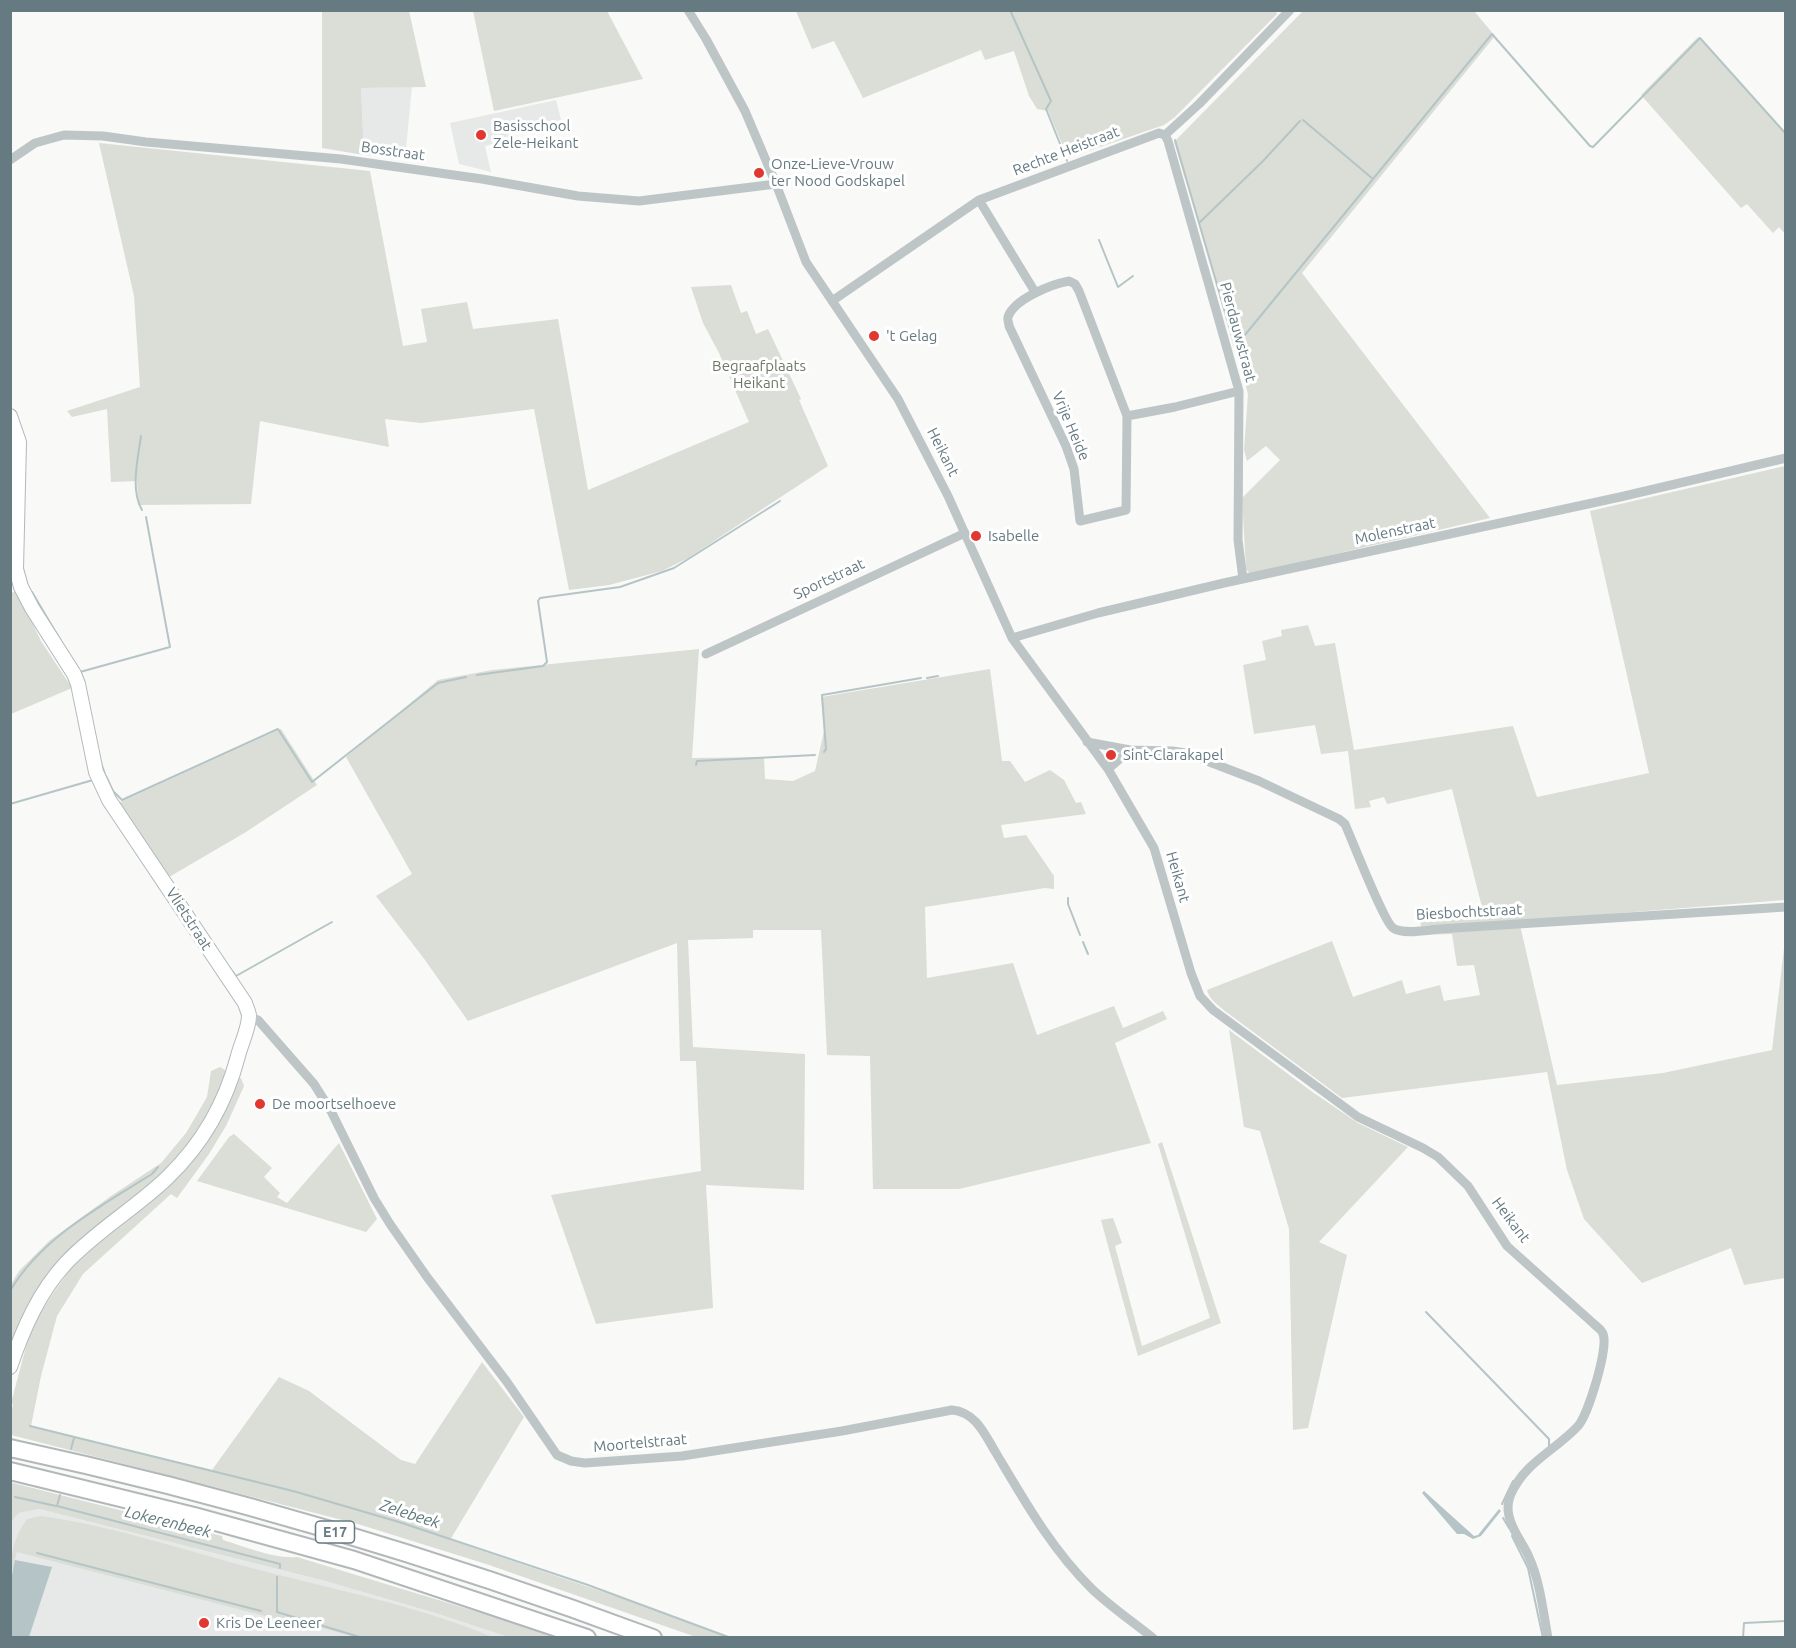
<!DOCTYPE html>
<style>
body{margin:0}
#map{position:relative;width:1796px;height:1648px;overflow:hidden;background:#f9f9f7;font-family:Ubuntu,sans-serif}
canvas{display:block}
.frame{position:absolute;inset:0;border:12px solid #657a81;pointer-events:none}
</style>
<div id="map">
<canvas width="1796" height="1648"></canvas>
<div class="frame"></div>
</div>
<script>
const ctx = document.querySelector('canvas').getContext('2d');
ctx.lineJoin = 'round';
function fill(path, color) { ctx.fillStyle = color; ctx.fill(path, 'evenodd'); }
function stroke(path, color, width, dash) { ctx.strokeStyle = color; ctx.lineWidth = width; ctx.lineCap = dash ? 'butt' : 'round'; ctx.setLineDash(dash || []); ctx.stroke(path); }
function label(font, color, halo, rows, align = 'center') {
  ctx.font = font + ' Ubuntu,sans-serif'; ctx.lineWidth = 6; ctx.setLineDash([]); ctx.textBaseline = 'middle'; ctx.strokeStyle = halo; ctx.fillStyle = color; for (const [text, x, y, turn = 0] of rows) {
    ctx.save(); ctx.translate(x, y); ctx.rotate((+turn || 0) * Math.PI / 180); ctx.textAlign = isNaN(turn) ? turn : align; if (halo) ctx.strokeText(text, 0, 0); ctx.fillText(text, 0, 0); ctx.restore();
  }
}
const built = new Path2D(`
 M 412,87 L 405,159 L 364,155 L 361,88 Z
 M 556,100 L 561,120 L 556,121 L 556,123 L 511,130 L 507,140 L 485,146 L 491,172 L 459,164 L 450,123 Z
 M 39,1509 L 325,1581 L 435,1613 L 508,1637 L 11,1638 L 11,1522 L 19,1513 Z`);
const green = new Path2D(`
 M 1275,10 L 1277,14 L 1175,117 L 1164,125 L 1068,158 L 1048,111 L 1037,109 L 1029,96 L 1014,51 L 985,60 L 981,50 L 863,98 L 834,41 L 812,49 L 796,11 Z
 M 322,11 L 409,11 L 426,87 L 361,88 L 364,155 L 322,148 Z
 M 473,11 L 607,11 L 643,79 L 494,111 Z
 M 1303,11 L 1474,11 L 1495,36 L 1302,273 L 1490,518 L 1254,573 L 1249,573 L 1246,569 L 1242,498 L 1280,460 L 1266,446 L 1247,461 L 1244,450 L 1248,394 L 1237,352 L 1174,142 Z
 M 1698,37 L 1785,133 L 1785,234 L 1779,227 L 1773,233 L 1747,204 L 1741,208 L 1641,95 Z
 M 99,143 L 370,171 L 403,346 L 427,342 L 421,309 L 467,302 L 473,329 L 558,319 L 588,490 L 749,422 L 719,353 L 703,323 L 691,287 L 731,285 L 741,313 L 747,311 L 756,334 L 768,329 L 801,399 L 799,400 L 828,466 L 688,558 L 662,571 L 609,585 L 569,590 L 534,409 L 421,423 L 385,419 L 389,447 L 260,421 L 251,504 L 138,505 L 137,481 L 111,482 L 107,409 L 72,417 L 67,411 L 140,387 L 134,296 Z
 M 1785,466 L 1785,900 L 1519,921 L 1557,1085 L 1663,1073 L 1772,1050 L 1785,940 L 1785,1278 L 1744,1285 L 1731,1248 L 1642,1283 L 1584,1219 L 1567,1170 L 1547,1072 L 1342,1098 L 1225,1011 C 1218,1005 1209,999 1207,990 L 1332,941 L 1353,997 L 1402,980 L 1406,994 L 1440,985 L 1444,1001 L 1480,995 L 1474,965 L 1457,966 L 1452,934 L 1423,935 L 1420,921 L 1484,915 L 1452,789 L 1387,804 L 1384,797 L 1369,801 L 1371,807 L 1355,809 L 1348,751 L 1321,754 L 1315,725 L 1254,734 L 1243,665 L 1266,660 L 1262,641 L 1282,636 L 1281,630 L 1308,625 L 1315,646 L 1335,643 L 1354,750 L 1513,726 L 1537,797 L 1649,773 L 1590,511 Z
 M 17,591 L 41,641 L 72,688 L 11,714 L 11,593 Z
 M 699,649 L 692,758 L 764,757 L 765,779 L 793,781 L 815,771 L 824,731 L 821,697 L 990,669 L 1002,761 L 1010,761 L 1025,782 L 1050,770 L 1064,780 L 1076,803 L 1081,802 L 1086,814 L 1001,825 L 1004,838 L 1026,835 L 1054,876 L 1054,889 L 1045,888 L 925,907 L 927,978 L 1013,963 L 1037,1035 L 1114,1006 L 1123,1028 L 1163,1011 L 1167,1019 L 1115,1043 L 1151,1143 L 959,1189 L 873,1189 L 870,1056 L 827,1055 L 821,930 L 753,930 L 753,938 L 688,940 L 693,1047 L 805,1054 L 804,1190 L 706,1185 L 713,1308 L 596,1324 L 551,1195 L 701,1171 L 696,1061 L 680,1061 L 677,943 L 468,1021 L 425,960 L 376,896 L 412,874 L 346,757 L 438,680 L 492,670 Z
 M 281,729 L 317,785 L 246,832 L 169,877 L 118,803 Z
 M 1229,1030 L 1311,1091 L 1358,1123 L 1408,1147 L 1319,1242 L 1347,1255 L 1308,1428 L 1293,1430 L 1289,1229 L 1260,1131 L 1244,1127 Z
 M 220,1067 L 228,1072 L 219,1095 L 202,1127 L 177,1160 L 92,1233 L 11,1347 L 10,1286 L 19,1271 L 49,1241 L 111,1196 L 161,1163 L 186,1133 L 207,1097 L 211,1071 Z
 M 241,1078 L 244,1086 L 226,1126 L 209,1154 L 177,1198 L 171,1194 L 83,1274 L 57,1316 L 41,1376 L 31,1426 L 212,1470 L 279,1377 L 309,1391 L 401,1460 L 415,1464 L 482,1362 L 524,1417 L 450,1540 L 636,1603 L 729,1637 L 696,1637 L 486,1564 L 358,1524 L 11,1435 L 11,1414 L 13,1404 L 11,1403 L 27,1343 L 37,1318 L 54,1292 L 72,1267 L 87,1251 L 176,1176 L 236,1079 Z
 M 234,1134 L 272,1168 L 264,1177 L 280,1193 L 277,1197 L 287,1203 L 339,1143 L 377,1219 L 366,1232 L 197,1181 L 229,1137 Z
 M 1162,1142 L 1221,1323 L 1138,1356 L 1101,1220 L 1113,1218 L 1122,1243 L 1115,1246 L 1142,1346 L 1210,1318 L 1158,1144 Z
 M 13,1483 L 222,1536 L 223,1540 C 246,1547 274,1559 297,1557 L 501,1619 L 553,1637 L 508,1637 L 435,1613 L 325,1581 L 39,1509 L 19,1513 L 11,1522 L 11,1484 Z
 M 41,1516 C 114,1526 187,1551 259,1570 C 336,1590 419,1606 492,1637 L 354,1637 L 323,1628 L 273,1618 L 17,1552 L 11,1576 C 10,1555 14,1537 27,1519 Z`);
const water = new Path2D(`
 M 1424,1491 L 1474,1536 L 1478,1535 L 1499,1509 L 1501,1511 L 1481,1536 L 1473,1539 L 1464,1534 L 1457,1534 L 1422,1493 Z
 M 15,1560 L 52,1567 L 29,1637 L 11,1637 L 11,1580 Z`);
const stream = new Path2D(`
 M 1010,10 L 1051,101 L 1046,109 L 1067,161
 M 1303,120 L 1373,179
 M 1175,140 L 1235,347 L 1492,34 L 1590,146 L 1593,147 L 1700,38 L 1786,134
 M 1199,223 L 1263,161 L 1300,121
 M 1099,240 L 1118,287 L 1133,276
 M 141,436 C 138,458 130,490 142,510
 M 32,592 L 61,641
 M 80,672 L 170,647 L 146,517
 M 477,675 L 543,666 L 547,662 L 538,601 L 540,598 L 620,587 L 674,568 L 780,501
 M 927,678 L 938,676
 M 824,752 L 826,749 L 822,695 L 921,678
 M 100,760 L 105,774
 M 696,765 L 697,761 L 815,755
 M 102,777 L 106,776 L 113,791 L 122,800 L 278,729 L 312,782 L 438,683 L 466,677
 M 10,804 L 93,780
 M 1068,898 L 1068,904 L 1080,935
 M 1083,942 L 1088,954
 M 226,963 L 236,976 L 332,922
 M 10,1291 C 41,1238 102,1205 152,1174 L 158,1167
 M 1426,1312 L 1549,1439 L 1549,1446
 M 30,1426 L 293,1491 L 399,1522 L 588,1585 L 731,1638
 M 71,1449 L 74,1438
 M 60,1495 L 57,1506 L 280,1564 L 280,1568
 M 15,1497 L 56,1506
 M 1502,1504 L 1513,1481
 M 1503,1518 L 1509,1528
 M 1512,1536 L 1528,1568 L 1543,1638
 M 37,1553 L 261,1611
 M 277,1577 L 277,1612 L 363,1638
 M 1743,1638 L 1744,1623 L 1786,1621`);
const street = new Path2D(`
 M 688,10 L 706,39 L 745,111 L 776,184 L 806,262 L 898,399 L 948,496 L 1012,638 L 1108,769 L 1154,848 L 1191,973 L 1200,996 L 1213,1010 L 1358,1117 L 1423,1148 L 1438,1157 L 1468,1186 L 1507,1246 L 1594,1324 C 1597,1327 1602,1330 1603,1334 C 1609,1347 1588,1415 1578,1426 C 1556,1450 1525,1462 1511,1494 C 1508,1501 1507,1508 1509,1516 C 1512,1531 1523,1543 1529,1557 C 1540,1581 1543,1611 1548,1638
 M 1165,135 L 1168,141 L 1239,391 L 1238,540 L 1243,579
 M 10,160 L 35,143 L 64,135 L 103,136 L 146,142 L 341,159 L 482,179 L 578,196 L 639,201 L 776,184
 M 979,200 L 1035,292
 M 1069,281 L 1075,284 L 1079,291 L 1127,416 L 1126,510 L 1080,521 L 1074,469 L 1066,446 L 1009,326 C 1009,323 1007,320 1008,317 C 1014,299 1052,284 1069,281 Z
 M 832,301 L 979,200 L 1159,133 L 1165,135 L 1199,104 L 1290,10
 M 1127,416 L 1175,407 L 1239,391
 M 1012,638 L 1098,613 L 1224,583 L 1620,497 L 1786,458
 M 706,654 L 965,533
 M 1087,742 L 1130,750
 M 1108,769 L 1130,750 L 1172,751 L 1186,753 L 1259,781 L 1339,819 L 1345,824 C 1352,840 1384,922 1393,928 C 1403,935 1427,930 1439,929 L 1786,907
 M 249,1016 L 258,1020 L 314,1084 L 331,1111 L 374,1198 L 390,1224 L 427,1277 L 507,1382 L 557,1455 L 571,1461 L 585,1463 L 682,1456 L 842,1431 L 952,1410 C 976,1412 985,1435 996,1453 C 1024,1500 1052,1550 1092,1589 C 1111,1607 1133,1622 1153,1638`);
const secondary = new Path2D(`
 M 10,416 L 19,442 L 16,569 L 21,587 L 32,608 L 74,674 L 78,684 L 96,772 L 109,800 L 245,1003 C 246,1007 249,1012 249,1016 C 249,1028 241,1044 238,1056 C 226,1102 202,1144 168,1177 C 136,1208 97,1230 66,1263 C 39,1292 23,1329 10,1367`);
const highway = new Path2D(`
 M 10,1448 C 229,1495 444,1560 653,1638
 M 10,1471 L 194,1516 L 354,1560 L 587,1638`);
const markers = [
 [481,135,6,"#e03730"],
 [759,173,6,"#e03730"],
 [874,336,6,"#e03730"],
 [976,536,6,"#e03730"],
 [1111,755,6,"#e03730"],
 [260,1104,6,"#e03730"],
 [204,1623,6,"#e03730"]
];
const shields = [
 [335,1532,39]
];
const shieldNames = [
 ["E17",335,1532]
];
const poiNames = [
 ["Basisschool",493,126],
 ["Zele-Heikant",493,143],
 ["Onze-Lieve-Vrouw",771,164],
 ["ter Nood Godskapel",771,181],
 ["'t Gelag",886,336],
 ["Isabelle",988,536],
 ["Sint-Clarakapel",1123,755],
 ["De moortselhoeve",272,1104],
 ["Kris De Leeneer",216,1623]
];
const streetNames = [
 ["Bosstraat",393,151,8],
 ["Rechte Heistraat",1066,151,-21],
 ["Pierdauwstraat",1238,332,75],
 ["Vrije Heide",1071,426,67],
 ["Heikant",943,452,63],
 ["Molenstraat",1395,531,-12],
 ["Sportstraat",829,579,-25],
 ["Heikant",1178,877,74],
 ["Biesbochtstraat",1469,912,-3],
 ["Vlietstraat",189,919,57],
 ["Heikant",1511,1220,53],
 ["Moortelstraat",640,1443,-5]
];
const parkNames = [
 ["Begraafplaats",759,366],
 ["Heikant",759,383]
];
const waterNames = [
 ["Zelebeek",410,1514,18],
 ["Lokerenbeek",168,1522,14]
];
fill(built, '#e7e9e8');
fill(green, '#daded6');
fill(water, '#b5c5c7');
stroke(stream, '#b5c5c7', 2);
stroke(secondary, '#b0b9bc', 16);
stroke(highway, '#b2b8ba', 20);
stroke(street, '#bec5c7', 9);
stroke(secondary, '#fff', 14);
stroke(highway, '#fff', 16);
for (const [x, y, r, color] of markers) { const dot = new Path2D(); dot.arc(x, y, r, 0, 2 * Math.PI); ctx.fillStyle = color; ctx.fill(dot); stroke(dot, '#fff', 2); }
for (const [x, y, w] of shields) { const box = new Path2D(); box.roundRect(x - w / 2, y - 11, w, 22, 4.5); ctx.fillStyle = '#fff'; ctx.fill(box); stroke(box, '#657a81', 1.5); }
label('bold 14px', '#657a81', null, shieldNames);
label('15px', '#657a81', '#fff', poiNames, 'left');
label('15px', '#657a81', '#fff', streetNames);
label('15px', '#6c7964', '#fff', parkNames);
label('italic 16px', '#60797b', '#fff', waterNames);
</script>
